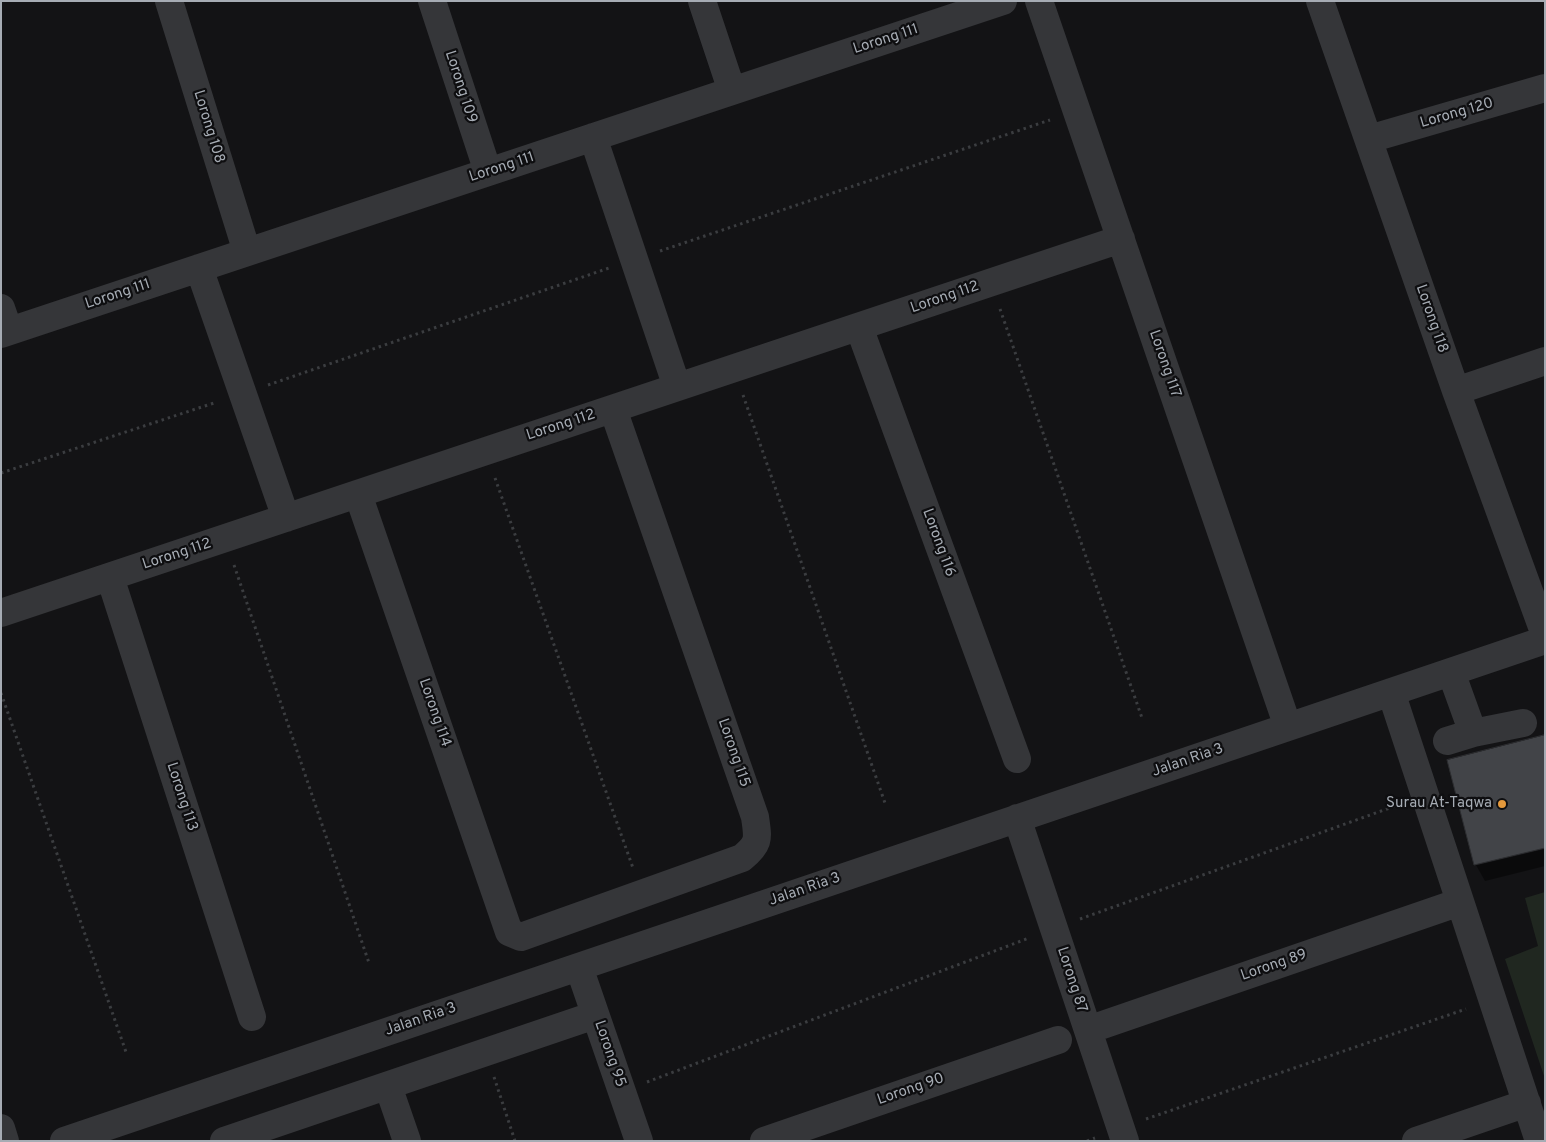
<!DOCTYPE html>
<style>
body{margin:0}
#map{position:relative;width:1546px;height:1142px;overflow:hidden;background:#131315;font-family:Overpass,sans-serif}
canvas{display:block}
.frame{position:absolute;inset:0;border:2px solid #a6acb4;pointer-events:none}
</style>
<div id="map">
<canvas width="1546" height="1142"></canvas>
<div class="frame"></div>
</div>
<script>
const ctx = document.querySelector('canvas').getContext('2d');
ctx.lineJoin = 'round';
function fill(path, color) { ctx.fillStyle = color; ctx.fill(path, 'evenodd'); }
function stroke(path, color, width, dash) { ctx.strokeStyle = color; ctx.lineWidth = width; ctx.lineCap = dash ? 'butt' : 'round'; ctx.setLineDash(dash || []); ctx.stroke(path); }
function label(font, color, halo, rows, align = 'center') {
  ctx.font = font + ' Overpass,sans-serif'; ctx.lineWidth = 4.5; ctx.setLineDash([]); ctx.textBaseline = 'middle'; ctx.strokeStyle = halo; ctx.fillStyle = color; for (const [text, x, y, turn = 0] of rows) {
    ctx.save(); ctx.translate(x, y); ctx.rotate((+turn || 0) * Math.PI / 180); ctx.textAlign = isNaN(turn) ? turn : align; if (halo) ctx.strokeText(text, 0, 0); ctx.fillText(text, 0, 0); ctx.restore();
  }
}
const green = new Path2D(`
 M 1545,892 L 1545,1079 L 1505,959 L 1538,946 L 1525,898 Z`);
const shadow = new Path2D(`
 M 1449,761 L 1478,865 L 1545,849 L 1545,866 L 1485,881 L 1476,865 Z`);
const building = new Path2D(`
 M 1545,735 L 1545,848 L 1474,865 L 1447,760 Z`);
const path = new Path2D(`
 M 660,251 L 1050,120
 M 1000,309 L 1142,718
 M 268,385 L 609,268
 M 743,395 L 885,803
 M 1,473 L 217,402
 M 495,478 L 633,868
 M 234,565 L 369,963
 M 1,693 L 126,1052
 M 1080,919 L 1398,805
 M 494,1077 L 515,1141
 M 647,1082 L 1029,938
 M 1146,1119 L 1466,1009
 M 1087,1141 L 1095,1138`);
const minor = new Path2D(`
 M 169,1 L 247,252
 M 432,1 L 488,172
 M 702,1 L 732,91
 M 1039,1 L 1288,727
 M 1320,1 L 1456,391 L 1545,635
 M 593,137 L 677,387
 M 1369,139 L 1545,88
 M 199,268 L 286,518
 M 1,308 L 9,331
 M 859,327 L 1017,759
 M 1,334 L 1003,1
 M 1456,391 L 1545,361
 M 358,494 L 509,932 L 521,937 L 742,858 C 760,843 758,839 755,817 L 613,409
 M 110,577 L 252,1017
 M 1,613 L 1121,239
 M 1451,672 L 1473,733 L 1523,723
 M 1391,692 L 1539,1141
 M 1447,741 L 1473,733
 M 1017,818 L 1125,1141
 M 579,967 L 639,1141
 M 1088,1030 L 1460,902
 M 388,1086 L 407,1141
 M 1,1128 L 5,1141
 M 64,1141 L 1545,640
 M 224,1141 L 595,1015
 M 764,1141 L 1058,1040
 M 1416,1141 L 1527,1103`);
const markers = [
 [1502,804,5,"#e4993c"]
];
const streetNames = [
 ["Lorong 111",886,40,-18],
 ["Lorong 109",460,87,72],
 ["Lorong 120",1457,114,-16],
 ["Lorong 108",208,127,73],
 ["Lorong 111",502,168,-18],
 ["Lorong 111",118,295,-18],
 ["Lorong 112",945,298,-19],
 ["Lorong 118",1431,319,71],
 ["Lorong 117",1164,364,71],
 ["Lorong 112",561,426,-18],
 ["Lorong 116",938,543,70],
 ["Lorong 112",177,555,-18],
 ["Lorong 114",434,713,71],
 ["Lorong 115",733,753,71],
 ["Jalan Ria 3",1188,761,-19],
 ["Lorong 113",181,797,72],
 ["Jalan Ria 3",805,890,-19],
 ["Lorong 89",1274,966,-19],
 ["Lorong 87",1071,980,72],
 ["Jalan Ria 3",421,1020,-19],
 ["Lorong 95",609,1054,71],
 ["Lorong 90",911,1090,-19]
];
const poiNames = [
 ["Surau At-Taqwa",1492,804]
];
fill(green, '#202720');
fill(shadow, '#0007');
fill(building, '#424448');
stroke(building, '#2d2e31', 1);
stroke(path, '#3b3d40', 3, [2.5, 4]);
stroke(minor, '#353639', 28);
for (const [x, y, r, color] of markers) { const dot = new Path2D(); dot.arc(x, y, r, 0, 2 * Math.PI); ctx.fillStyle = color; ctx.fill(dot); stroke(dot, '#0e0e10', 2); }
label('15px', '#a6acb4', '#0e0e10', streetNames);
label('15px', '#a6acb4', '#0e0e10', poiNames, 'right');
</script>
